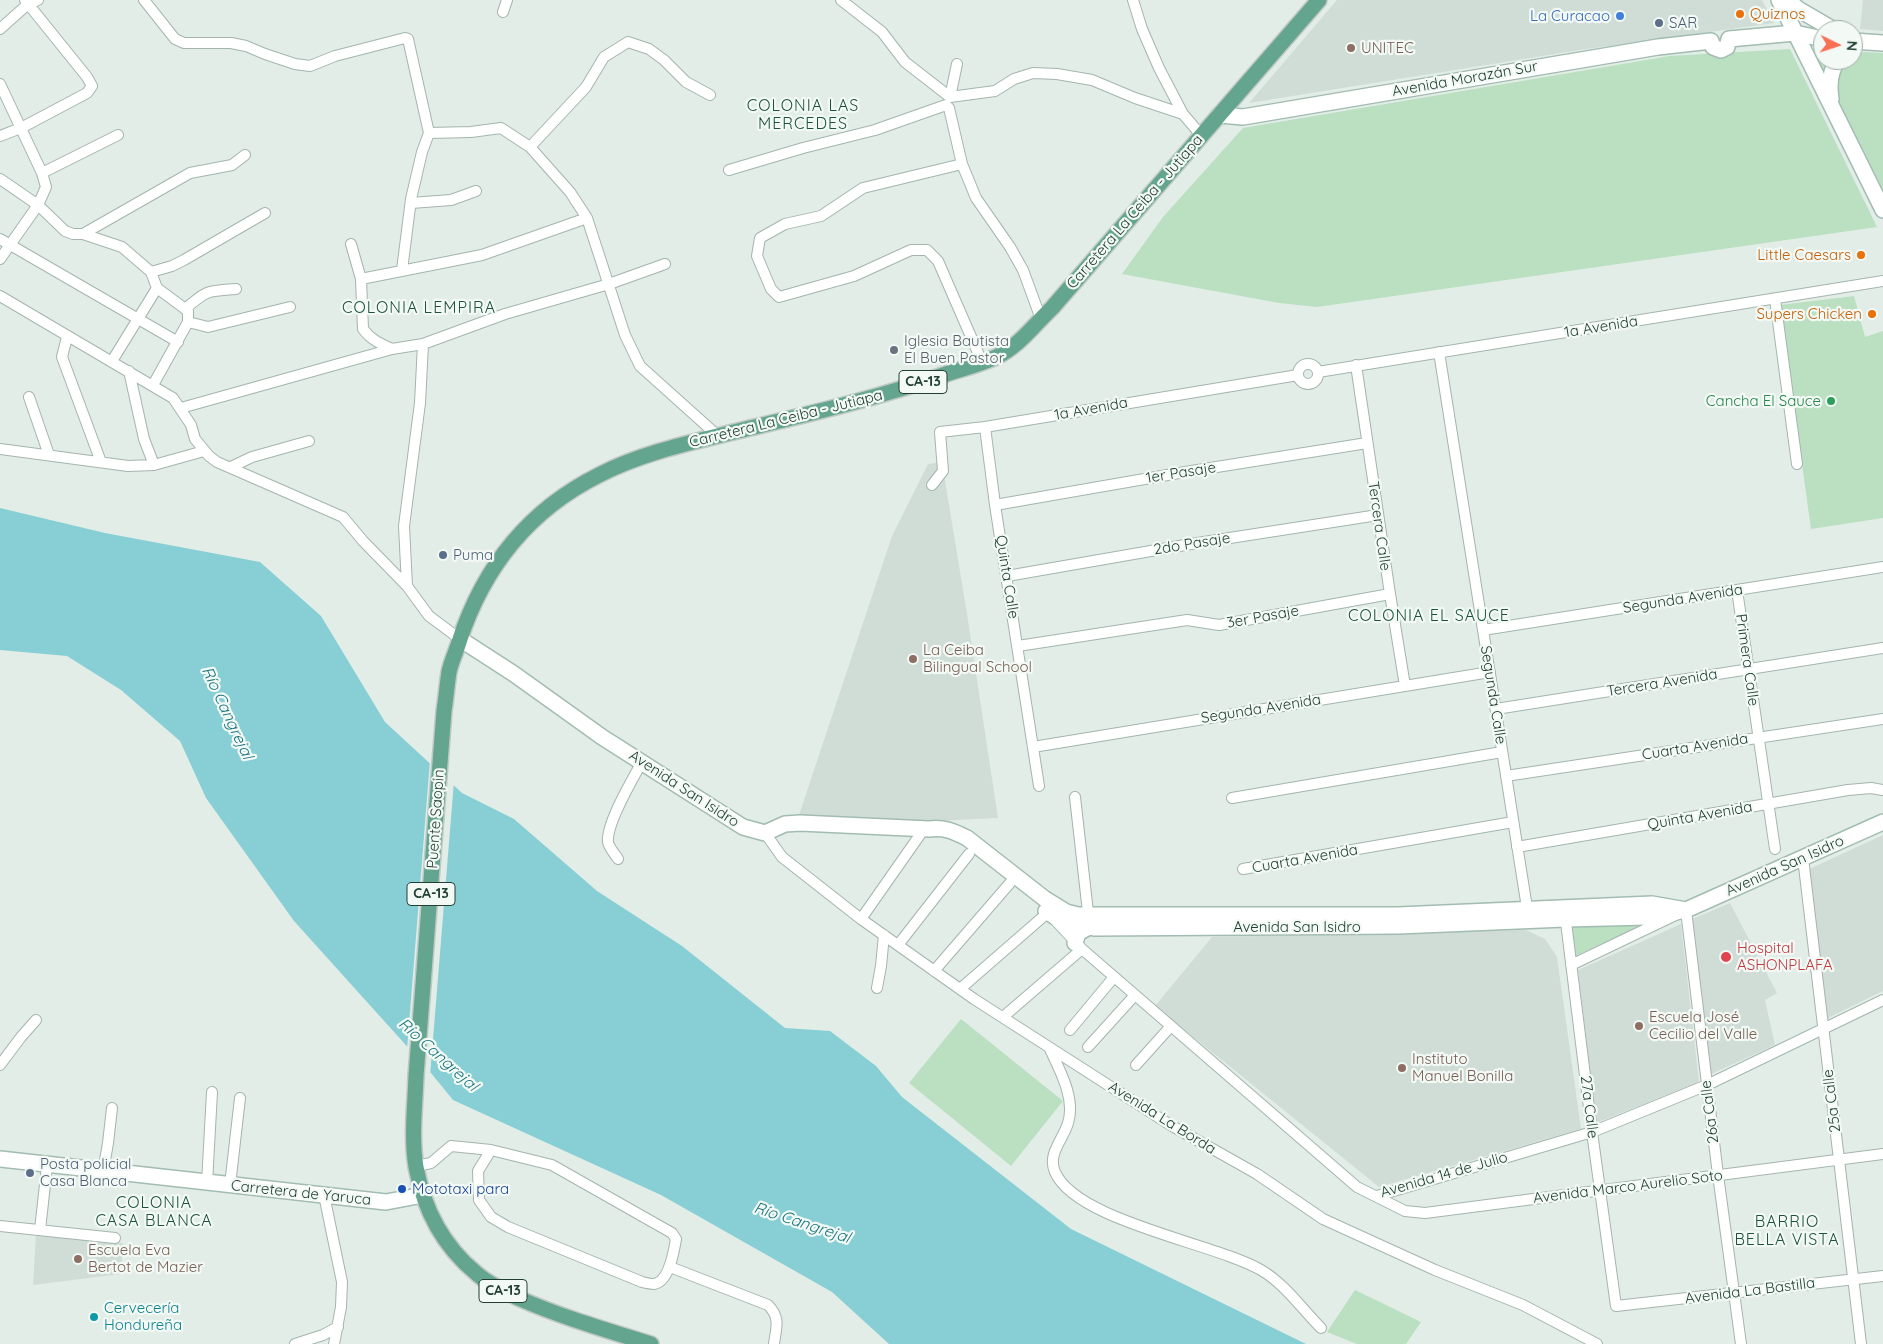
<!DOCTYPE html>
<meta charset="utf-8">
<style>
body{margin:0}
#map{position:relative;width:1883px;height:1344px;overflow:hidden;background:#e2ede7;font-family:Quicksand,sans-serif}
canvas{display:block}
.north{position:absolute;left:1813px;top:20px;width:50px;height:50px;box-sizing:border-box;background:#f3f9f5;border:1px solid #9fafa8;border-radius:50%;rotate:94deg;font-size:14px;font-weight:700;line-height:20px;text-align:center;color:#213f35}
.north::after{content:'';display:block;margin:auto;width:18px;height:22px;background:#f97054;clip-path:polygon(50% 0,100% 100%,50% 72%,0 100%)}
</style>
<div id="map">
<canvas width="1883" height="1344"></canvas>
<div class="north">N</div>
</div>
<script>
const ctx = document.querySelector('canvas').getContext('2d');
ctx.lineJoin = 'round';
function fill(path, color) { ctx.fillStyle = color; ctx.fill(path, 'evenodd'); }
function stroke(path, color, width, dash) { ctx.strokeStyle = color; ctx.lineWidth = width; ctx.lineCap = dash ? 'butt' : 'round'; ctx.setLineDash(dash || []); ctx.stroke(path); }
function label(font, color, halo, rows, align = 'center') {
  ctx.font = font + ' Quicksand,sans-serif'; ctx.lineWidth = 4.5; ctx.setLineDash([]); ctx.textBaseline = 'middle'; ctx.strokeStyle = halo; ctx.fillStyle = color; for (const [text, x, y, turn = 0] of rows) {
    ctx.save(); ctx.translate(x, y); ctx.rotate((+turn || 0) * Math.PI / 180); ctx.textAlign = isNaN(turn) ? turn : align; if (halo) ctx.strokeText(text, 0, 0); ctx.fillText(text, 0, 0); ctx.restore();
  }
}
const built = new Path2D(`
 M 1337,0 L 1762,0 L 1774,23 L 1580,50 L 1249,103 Z
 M 1863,0 L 1883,0 L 1883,31 L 1860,29 Z
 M 942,462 L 967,614 L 998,818 L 917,822 L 798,818 L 892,536 L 928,464 Z
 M 1883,835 L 1883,991 L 1828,1018 L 1809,869 Z
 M 1730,903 L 1777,993 L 1765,1000 L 1775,1045 L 1709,1075 L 1690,920 Z
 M 1681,924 L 1699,1082 L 1596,1123 L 1578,970 Z
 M 1526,930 L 1545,939 L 1557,957 L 1581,1129 L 1379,1187 L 1155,1006 L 1212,937 Z
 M 36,1235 L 123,1243 L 121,1274 L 33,1285 Z`);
const green = new Path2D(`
 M 1790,49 L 1877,227 L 1317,307 L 1279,303 L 1122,274 L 1163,217 L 1243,128 L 1670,56 Z
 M 1811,49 L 1823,51 L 1823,60 L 1829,60 L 1823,75 Z
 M 1863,52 L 1883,53 L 1883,190 L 1839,102 C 1832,77 1843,65 1863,52 Z
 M 1854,296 L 1865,337 L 1883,331 L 1883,518 L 1811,529 L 1780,305 Z
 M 1654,920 L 1575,956 L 1571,924 Z
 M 961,1019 L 1063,1101 L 1011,1166 L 909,1083 Z
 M 1355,1290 L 1421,1322 L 1406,1344 L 1357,1344 L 1327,1332 Z`);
const water = new Path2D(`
 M 0,508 L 105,533 L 260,562 L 321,616 L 385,722 L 462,793 L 514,819 L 597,891 L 682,946 L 785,1028 L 830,1031 L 876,1066 L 902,1097 L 1071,1229 L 1306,1344 L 889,1344 L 832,1292 L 661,1195 L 453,1100 L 431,1073 L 294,921 L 206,798 L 180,741 L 121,690 L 67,656 L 0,650 Z`);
const pier = new Path2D(`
 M 430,760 L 454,781 L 430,1076 L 407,1050 Z`);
const street = new Path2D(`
 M 144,0 L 175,39 L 184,43 L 231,43 L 246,46 L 265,54 L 295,64 L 310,66 L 335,56 L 405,38 L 408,39 L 429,133 L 422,152 L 411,199 L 402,270
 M 841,0 L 882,32 L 905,62 L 950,97 L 995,91 L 1014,79 L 1033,73 L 1057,74 L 1092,80 L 1135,98 L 1183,114
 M 1133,0 L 1142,29 L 1159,68 L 1183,114 L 1201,135
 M 503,12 L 507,0
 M 0,29 L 28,4 L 38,0
 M 0,84 L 42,173 L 46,187 L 38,205 L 0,259
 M 950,97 L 957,64
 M 429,133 L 471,132 L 501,128 L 530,147 L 570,192 L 587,218 L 625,335 L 640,366 L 718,436
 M 0,136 L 21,128 L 87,93 L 92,86 L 87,77 L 25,0
 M 530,147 L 586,87 L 604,57 L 628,42 L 649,49 L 664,60 L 686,82 L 710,95
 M 962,164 L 863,188 L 821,216 L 785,224 L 760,238 L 757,256 L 771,289 L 779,297 L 854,276 L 911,250 L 927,250 L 938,261 L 982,362
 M 729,170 L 803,148 L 875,130 L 946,105 L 949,108 L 962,164 L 976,198 L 1010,247 L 1023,270 L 1041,319
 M 42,173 L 118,135
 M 0,179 L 38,205 L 65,231 L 73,234 L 83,234 L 122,247 L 151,272 L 157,288 L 188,311 L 188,322 L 153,385
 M 411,203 L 451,200 L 476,191
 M 83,234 L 190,173 L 232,165 L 245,155
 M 0,239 L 178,342
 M 351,244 L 361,279 L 363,329 C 371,340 381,344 392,349
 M 151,272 L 172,266 L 184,260 L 265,213
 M 361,279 L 482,255 L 587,218
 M 0,296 L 173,398 L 191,425 L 195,439 L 209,456 L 217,462 L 343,517 L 363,541 L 407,586 L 429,616 L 460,639
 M 1775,299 L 1797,464
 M 185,309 C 207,290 207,291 236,289
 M 188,322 L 208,327 L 290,307
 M 67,337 L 62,357 L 101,462
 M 1439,352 L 1528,914
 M 112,361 L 157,288
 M1298 374a10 10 0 1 1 20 0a10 10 0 1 1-20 0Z
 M 1356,365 L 1390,594 L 1405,686
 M 129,371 L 144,439 L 154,465
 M 1318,372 L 1883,281
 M 29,397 L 49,455
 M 181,408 L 392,349 L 423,344 L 505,314 L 609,284 L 665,264
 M 985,427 L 995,505 L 1039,786
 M 0,449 L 128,466 L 154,465 L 204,451
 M 231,467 L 252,457 L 309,441
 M 932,485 L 943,471 L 940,432 L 985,427 L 1298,375
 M 995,505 L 1179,473 L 1367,443
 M 1007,576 L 1191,544 L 1378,515
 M 407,586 L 404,526 L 420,403 L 423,344
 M 1737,590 L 1775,849
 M 1483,630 L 1883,567
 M 1018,646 L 1187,620 L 1219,625 L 1390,594
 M 1496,709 L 1883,648
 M 1033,747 L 1490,672
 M 1506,776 L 1883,719
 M 1075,797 L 1089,921
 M 1232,798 L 1502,752
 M 765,833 L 782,857 L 861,919 L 974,999 L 1172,1126 L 1257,1174 L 1323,1219 L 1435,1270 L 1523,1305 L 1597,1344
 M 1517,847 L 1848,790 L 1871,788 L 1883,790
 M 1803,858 L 1861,1344
 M 618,859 C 615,854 609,848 608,842 C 606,824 632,780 642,762
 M 1243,869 L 1513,822
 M 1565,914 L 1592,1132 L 1616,1306 L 1883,1276
 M 861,919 L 924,829
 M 1055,920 L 1082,949 L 1357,1187 L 1405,1211 L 1425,1213 L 1883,1154
 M 898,945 L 969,854
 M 1571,965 L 1686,910 L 1718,1175 L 1741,1344
 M 934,971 L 1010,883
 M 877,988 L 881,966 L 884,935
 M 960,989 L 1052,909
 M 1003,1017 L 1082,949
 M 1070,1030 L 1114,977
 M 1049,1047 C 1059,1069 1076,1098 1068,1123 C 1063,1140 1047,1154 1055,1172 C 1076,1221 1214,1243 1261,1270 C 1285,1284 1302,1309 1321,1328
 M 1088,1047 L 1135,995
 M 0,1065 L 21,1037 L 36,1020
 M 1136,1065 L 1171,1026
 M 416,1166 L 431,1163 L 451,1146 L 491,1150 L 552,1165 L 672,1233 L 676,1239 C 674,1251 669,1282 654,1284 C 651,1284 646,1283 642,1282 L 508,1227 L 491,1217 L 479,1200 L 478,1171 L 491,1150
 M 103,1172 L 108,1143 L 112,1108
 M 207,1183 L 212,1092
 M 230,1185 L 240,1098
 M 324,1195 L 342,1282 L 341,1307 L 334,1344
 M 1377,1196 L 1592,1132 L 1707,1085 L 1883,1000
 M 0,1226 L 115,1238
 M 40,1230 L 47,1166
 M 670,1267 L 768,1305 C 781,1318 776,1328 774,1344
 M 295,1344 L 323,1335 L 338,1327`);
const secondary = new Path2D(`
 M 1779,0 L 1883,210
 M 1788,0 L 1798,9 L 1834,30
 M 1729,39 L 1795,33 L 1823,39
 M 1711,41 L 1713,47 L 1721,50 L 1727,47 L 1729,39
 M 1853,41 L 1883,43
 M 1831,99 C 1829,86 1829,72 1838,60
 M 1219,115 L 1243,117 L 1658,47 L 1711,41
 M 460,639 L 514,674 L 602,737 L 743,827 L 765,833 L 785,824 L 800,823 L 929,829 C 944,827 953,831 967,838 L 1045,899 L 1066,912 L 1078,915 L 1398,915 L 1652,904 L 1686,910
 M 1046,911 L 1063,922 L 1094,928 L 1398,926 L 1565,919 L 1648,917 L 1686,910 L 1883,822
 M 1075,943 L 1078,933 L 1089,927
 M 0,1159 L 386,1202 L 423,1195`);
const primary = new Path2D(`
 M 651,1344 C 606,1330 561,1317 518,1298 C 504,1291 488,1284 476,1273 C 442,1245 424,1210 416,1167 C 411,1137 415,1106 416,1076 L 444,711 C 446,698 447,685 449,672 C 451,662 456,652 459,642 C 483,568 529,510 599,475 C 643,452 694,442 742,430 C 809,414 878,398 943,375 C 961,369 979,365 996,357 C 1018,347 1034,325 1052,308 L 1319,0`);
const markers = [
 [1740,14,5,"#e8710a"],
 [1620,16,5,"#3f7fe0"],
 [1659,23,5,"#5c6f8a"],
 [1351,48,5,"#8d6e63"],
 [1861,255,5,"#e8710a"],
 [1872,314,5,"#e8710a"],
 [894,350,5,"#6b7280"],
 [1831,401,5,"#2e9e5b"],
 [443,555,5,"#5c6f8a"],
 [913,659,5,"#8d6e63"],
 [1726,957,6,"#e0444e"],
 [1639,1026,5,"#8d6e63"],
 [1402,1068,5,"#8d6e63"],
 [30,1173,5,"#5c6f8a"],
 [402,1189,5,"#1a4fb4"],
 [78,1259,5,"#8d6e63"],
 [94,1317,5,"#0f9aa8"]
];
const shields = [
 [923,382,48],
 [431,894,48],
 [503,1291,48]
];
const shieldNames = [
 ["CA-13",923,382],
 ["CA-13",431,894],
 ["CA-13",503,1291]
];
const foodNames = [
 ["Quiznos",1750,14,"left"],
 ["Little Caesars",1851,255],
 ["Supers Chicken",1862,314]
];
const shopNames = [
 ["La Curacao",1610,16]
];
const serviceNames = [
 ["SAR",1669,23],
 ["Puma",453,555],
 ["Posta policial",40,1164],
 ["Casa Blanca",40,1181]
];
const educationNames = [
 ["UNITEC",1361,48],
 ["La Ceiba",923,650],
 ["Bilingual School",923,667],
 ["Escuela José",1649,1017],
 ["Cecilio del Valle",1649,1034],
 ["Instituto",1412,1059],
 ["Manuel Bonilla",1412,1076],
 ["Escuela Eva",88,1250],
 ["Bertot de Mazier",88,1267]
];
const streetNames = [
 ["Avenida Morazán Sur",1465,79,-10],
 ["Carretera La Ceiba - Jutiapa",1135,212,-49],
 ["1a Avenida",1601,327,-9],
 ["1a Avenida",1091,409,-10],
 ["Carretera La Ceiba - Jutiapa",786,419,-14],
 ["1er Pasaje",1181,473,-9],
 ["Tercera Calle",1379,526,82],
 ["2do Pasaje",1192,544,-9],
 ["Quinta Calle",1007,577,81],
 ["Segunda Avenida",1683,599,-9],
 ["3er Pasaje",1263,617,-10],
 ["Primera Calle",1747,660,82],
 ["Tercera Avenida",1662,683,-9],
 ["Segunda Calle",1493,695,81],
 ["Segunda Avenida",1261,709,-9],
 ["Cuarta Avenida",1695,747,-9],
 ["Avenida San Isidro",684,789,33],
 ["Quinta Avenida",1700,816,-10],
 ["Puente Saopin",436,819,-86],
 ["Cuarta Avenida",1305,859,-10],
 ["Avenida San Isidro",1785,866,-24],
 ["Avenida San Isidro",1297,927],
 ["25a Calle",1832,1101,-97],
 ["27a Calle",1589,1107,83],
 ["26a Calle",1710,1112,-97],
 ["Avenida La Borda",1162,1118,32],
 ["Avenida 14 de Julio",1444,1175,-16],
 ["Avenida Marco Aurelio Soto",1628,1187,-7],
 ["Carretera de Yaruca",301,1193,6],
 ["Avenida La Bastilla",1750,1291,-7]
];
const worshipNames = [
 ["Iglesia Bautista",904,341],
 ["El Buen Pastor",904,358]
];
const leisureNames = [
 ["Cancha El Sauce",1821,401]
];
const healthNames = [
 ["Hospital",1737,948],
 ["ASHONPLAFA",1737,965]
];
const transitNames = [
 ["Mototaxi para",412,1189]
];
const cultureNames = [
 ["Cervecería",104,1308],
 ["Hondureña",104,1325]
];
const neighbourhoodNames = [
 ["COLONIA LAS",803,106],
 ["MERCEDES",803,124],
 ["COLONIA LEMPIRA",419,308],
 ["COLONIA EL SAUCE",1429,616],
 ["COLONIA",154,1203],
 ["CASA BLANCA",154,1221],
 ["BARRIO",1787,1222],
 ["BELLA VISTA",1787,1240]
];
const waterNames = [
 ["Río Cangrejal",227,713,65],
 ["Río Cangrejal",438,1055,42],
 ["Río Cangrejal",802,1223,18]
];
fill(built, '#d0ddd6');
fill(green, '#badfc1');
fill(water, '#87cfd5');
fill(pier, '#e2ede7');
stroke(street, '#a4b5ae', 12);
stroke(secondary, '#a2bcb1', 18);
stroke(primary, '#c1c9c6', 18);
stroke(street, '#fff', 10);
stroke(secondary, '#fff', 15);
stroke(primary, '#64a58f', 15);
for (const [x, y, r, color] of markers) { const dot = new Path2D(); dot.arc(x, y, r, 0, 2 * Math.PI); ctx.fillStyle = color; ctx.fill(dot); stroke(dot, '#f3f9f5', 2); }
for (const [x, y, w] of shields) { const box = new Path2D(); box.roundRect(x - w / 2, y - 11.5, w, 23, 4); ctx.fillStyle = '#f3f9f5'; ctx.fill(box); stroke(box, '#213f35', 1); }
label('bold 14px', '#213f35', null, shieldNames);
label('15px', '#c56008', '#f3f9f5', foodNames, 'right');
label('15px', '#366cbe', '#f3f9f5', shopNames, 'right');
label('15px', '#4e5e75', '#f3f9f5', serviceNames, 'left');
label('15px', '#785e54', '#f3f9f5', educationNames, 'left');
label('15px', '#213f35', '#f3f9f5', streetNames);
label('15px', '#5b616d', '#f3f9f5', worshipNames, 'left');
label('15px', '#27864d', '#f3f9f5', leisureNames, 'right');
label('15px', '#be3a42', '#f3f9f5', healthNames, 'left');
label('15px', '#164399', '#f3f9f5', transitNames, 'left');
label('15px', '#0d838f', '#f3f9f5', cultureNames, 'left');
ctx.letterSpacing = '1px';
label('16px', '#1c5241', '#f3f9f5', neighbourhoodNames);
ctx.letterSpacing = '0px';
label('italic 16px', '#18757e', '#f3f9f5', waterNames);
</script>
